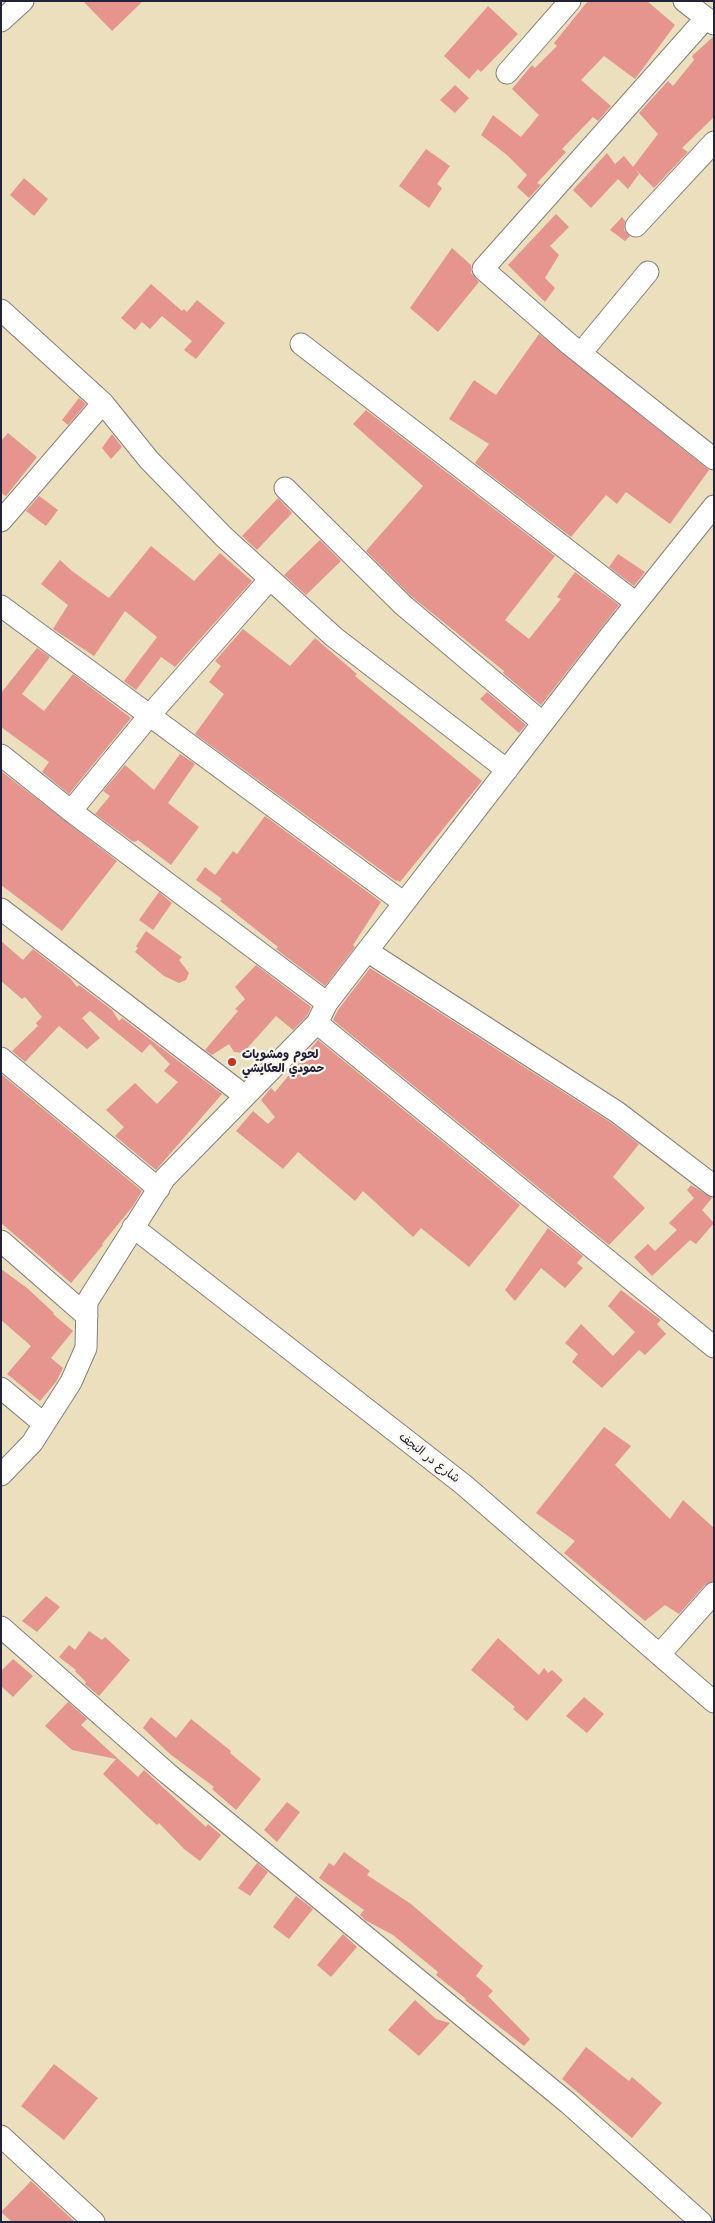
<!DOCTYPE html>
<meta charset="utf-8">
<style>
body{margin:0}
#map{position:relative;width:715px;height:2223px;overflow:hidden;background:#ecdfbd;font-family:"Shantell Sans",sans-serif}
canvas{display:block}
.frame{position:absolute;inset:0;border:2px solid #22223b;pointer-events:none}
</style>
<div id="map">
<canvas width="715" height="2223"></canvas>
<div class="frame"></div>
</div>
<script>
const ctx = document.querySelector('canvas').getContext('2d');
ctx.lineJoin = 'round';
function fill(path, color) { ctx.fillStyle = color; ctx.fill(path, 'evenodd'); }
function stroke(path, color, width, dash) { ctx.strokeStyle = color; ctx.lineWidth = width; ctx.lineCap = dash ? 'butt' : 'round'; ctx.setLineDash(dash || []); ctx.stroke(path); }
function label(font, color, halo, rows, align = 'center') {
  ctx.font = font + ' "Shantell Sans","Playpen Sans Arabic",sans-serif'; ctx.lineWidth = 4.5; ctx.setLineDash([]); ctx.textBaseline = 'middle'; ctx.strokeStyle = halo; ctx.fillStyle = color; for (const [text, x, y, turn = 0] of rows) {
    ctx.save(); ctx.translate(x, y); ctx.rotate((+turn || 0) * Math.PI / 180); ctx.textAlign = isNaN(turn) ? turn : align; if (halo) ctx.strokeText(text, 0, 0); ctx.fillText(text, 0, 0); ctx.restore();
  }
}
const building = new Path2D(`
 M 83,1 L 143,1 L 112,31 Z
 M 588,1 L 647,1 L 675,25 L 635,79 L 604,56 L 581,80 L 611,106 L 598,121 L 593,117 L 562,149 L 566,152 L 537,183 L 541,185 L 529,198 L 517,187 L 527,175 L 507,155 L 481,135 L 493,115 L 521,137 L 539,115 L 512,89 L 532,65 L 535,68 L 557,46 L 554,43 Z
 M 488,6 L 518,34 L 481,72 L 478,69 L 469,79 L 444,56 Z
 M 714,36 L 714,117 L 682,148 L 688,152 L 654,188 L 633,167 L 658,134 L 639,113 L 668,81 L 673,86 L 694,60 L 692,56 Z
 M 455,85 L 469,98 L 455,113 L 440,100 Z
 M 426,149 L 450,166 L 437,184 L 442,188 L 429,208 L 399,186 Z
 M 607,153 L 615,164 L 624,156 L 639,174 L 628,189 L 618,179 L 591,208 L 573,190 Z
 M 24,178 L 48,199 L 34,216 L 10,195 Z
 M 556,214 L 569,227 L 550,246 L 559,255 L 545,278 L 555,288 L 545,302 L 508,265 Z
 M 622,217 L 625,221 L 624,230 L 630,236 L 625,241 L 610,230 Z
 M 452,248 L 471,265 L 471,273 L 479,282 L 438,332 L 410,308 Z
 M 151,284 L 182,311 L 184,309 L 187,312 L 197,300 L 225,323 L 196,359 L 184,350 L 192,341 L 162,316 L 150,329 L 142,322 L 135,330 L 121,318 Z
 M 539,334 L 709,470 L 670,524 L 626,492 L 617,504 L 606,495 L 571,537 L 475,463 L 489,444 L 449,419 L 474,380 L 496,395 Z
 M 79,398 L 86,404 L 68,425 L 62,420 Z
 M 366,410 L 555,556 L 505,620 L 529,639 L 561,599 L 557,597 L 575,572 L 619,605 L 541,705 L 503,673 L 504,671 L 411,596 L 366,551 L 423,486 L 353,424 Z
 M 8,433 L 37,457 L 6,496 L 1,493 L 1,441 Z
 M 112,434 L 122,447 L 111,459 L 102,448 Z
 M 39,496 L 58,510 L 46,526 L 26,511 Z
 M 278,498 L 292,513 L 257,550 L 242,536 Z
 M 320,540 L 341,561 L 306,595 L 284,575 Z
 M 151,546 L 194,581 L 220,553 L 252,581 L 175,667 L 161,657 L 136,690 L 124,681 L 157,637 L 125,611 L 94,656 L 53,629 L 68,605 L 41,584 L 60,560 L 72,571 L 109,598 Z
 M 618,554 L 645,572 L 634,586 L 609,567 Z
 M 243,629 L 290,666 L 315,638 L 357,674 L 355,676 L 482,781 L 400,882 L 397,880 L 396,881 L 195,734 L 224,694 L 209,682 L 221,666 L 215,661 Z
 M 37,648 L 50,657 L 22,694 L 44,711 L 73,674 L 131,718 L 69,794 L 42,772 L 49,762 L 1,727 L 1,693 Z
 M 487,692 L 526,725 L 519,733 L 480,699 Z
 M 180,754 L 195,764 L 168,803 L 199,827 L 171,865 L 138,840 L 135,842 L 132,841 L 95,814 L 110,796 L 103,791 L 125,765 L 154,790 Z
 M 1,771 L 117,861 L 62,931 L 1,885 Z
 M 265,816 L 381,902 L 353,945 L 355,947 L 325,986 L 276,949 L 278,947 L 220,901 L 222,899 L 196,880 L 205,867 L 215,875 L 233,851 L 237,854 Z
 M 159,892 L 172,903 L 153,930 L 139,920 Z
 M 146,931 L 182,957 L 179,960 L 189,973 L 186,980 L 179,983 L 164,976 L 135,952 L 138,948 L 136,946 Z
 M 1,941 L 23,960 L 33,949 L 70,978 L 77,987 L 79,985 L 112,1010 L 119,1021 L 122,1018 L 222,1094 L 156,1170 L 115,1136 L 124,1127 L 106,1110 L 135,1083 L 157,1104 L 178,1082 L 164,1071 L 170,1064 L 150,1044 L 142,1053 L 90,1011 L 82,1018 L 100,1038 L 87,1049 L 59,1026 L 25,1062 L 12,1051 L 38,1026 L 36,1023 L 42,1017 L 25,997 L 22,999 L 1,981 Z
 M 256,965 L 311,1007 L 307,1016 L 293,1030 L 276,1016 L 243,1053 L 234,1052 L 229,1044 L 212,1055 L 205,1050 L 238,1011 L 235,1009 L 245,999 L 235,987 Z
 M 370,968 L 610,1122 L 639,1144 L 613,1177 L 645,1208 L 609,1245 L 333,1020 L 338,1010 Z
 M 318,1040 L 520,1205 L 469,1267 L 421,1228 L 413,1237 L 363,1191 L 355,1201 L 298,1152 L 283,1169 L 236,1131 L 253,1111 L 268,1124 L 275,1117 L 261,1100 L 271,1088 L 275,1092 Z
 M 1,1074 L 142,1191 L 133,1206 L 102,1244 L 103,1245 L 71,1283 L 1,1223 Z
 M 691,1185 L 712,1198 L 702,1210 L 714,1223 L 696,1244 L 690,1240 L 652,1276 L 634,1257 L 648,1244 L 655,1251 L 677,1230 L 669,1223 L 694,1198 L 687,1190 Z
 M 548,1228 L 583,1256 L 577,1263 L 583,1268 L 565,1288 L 541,1268 L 515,1301 L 505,1290 Z
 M 1,1269 L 27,1288 L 54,1313 L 53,1314 L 73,1331 L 51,1358 L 63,1368 L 56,1382 L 40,1401 L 7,1374 L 31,1346 L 1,1320 Z
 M 621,1290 L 661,1320 L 657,1324 L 666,1334 L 645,1355 L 639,1350 L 602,1388 L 572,1362 L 578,1354 L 565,1343 L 581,1324 L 613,1356 L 635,1332 L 608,1306 Z
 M 604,1427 L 631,1446 L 615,1465 L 670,1519 L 683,1500 L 714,1528 L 714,1581 L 705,1585 L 679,1614 L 665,1605 L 645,1621 L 564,1553 L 575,1541 L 536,1513 Z
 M 46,1596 L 60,1607 L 37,1632 L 22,1621 Z
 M 89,1631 L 102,1640 L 105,1637 L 130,1660 L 99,1696 L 85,1684 L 86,1682 L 75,1671 L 76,1670 L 59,1657 L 69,1645 L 75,1650 Z
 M 498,1638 L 539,1675 L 544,1668 L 548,1673 L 552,1670 L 563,1680 L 527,1721 L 513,1709 L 515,1707 L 471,1670 Z
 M 13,1659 L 33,1676 L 13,1697 L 1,1686 L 1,1671 Z
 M 584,1697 L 604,1714 L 587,1733 L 566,1716 Z
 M 68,1702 L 87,1719 L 81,1725 L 138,1777 L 144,1770 L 206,1827 L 208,1824 L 221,1835 L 200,1861 L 184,1849 L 159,1823 L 157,1825 L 147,1816 L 103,1774 L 116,1759 L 72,1750 L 45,1726 Z
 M 151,1717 L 176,1738 L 191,1719 L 231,1751 L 230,1753 L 261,1779 L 236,1810 L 212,1789 L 214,1787 L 170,1754 L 143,1728 Z
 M 287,1802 L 300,1812 L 277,1842 L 264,1830 Z
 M 344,1852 L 370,1871 L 367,1875 L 411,1904 L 483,1966 L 476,1976 L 493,1991 L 488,1996 L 530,2039 L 524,2046 L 465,2000 L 466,1999 L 436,1975 L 438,1972 L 393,1935 L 365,1920 L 360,1915 L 364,1910 L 319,1878 L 329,1863 L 334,1866 Z
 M 257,1863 L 268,1872 L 250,1896 L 238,1888 Z
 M 296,1896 L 313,1909 L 289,1939 L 273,1927 Z
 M 343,1934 L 357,1947 L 331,1977 L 317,1965 Z
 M 415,2000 L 436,2019 L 450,2023 L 419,2056 L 388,2030 Z
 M 586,2047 L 629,2081 L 632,2077 L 662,2103 L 632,2138 L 562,2079 Z
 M 54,2064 L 98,2098 L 64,2140 L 21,2106 Z
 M 31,2181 L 75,2222 L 12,2222 L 1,2212 Z`);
const street = new Path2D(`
 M 684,1 L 714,24
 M 706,18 L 483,269 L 569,344 L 714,459
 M 1,21 L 23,1
 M 507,73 L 570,1
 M 636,226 L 714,142
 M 1,310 L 103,403 L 149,460 L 224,537 L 334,637 L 507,770
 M 301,344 L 636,603
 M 581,353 L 648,272
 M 285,488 L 403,605 L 543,723
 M 714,506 L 610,636 L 327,1003 L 317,1023 L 714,1347
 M 1,521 L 103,403
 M 1,606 L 404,903
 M 1,755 L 71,811 L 327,1003
 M 71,811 L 149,716 L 270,579
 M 1,909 L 245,1096
 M 367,951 L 617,1112 L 714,1186
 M 1,1058 L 159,1189
 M 133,1227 L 464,1485 L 714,1702
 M 1,1241 L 87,1316
 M 1,1388 L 44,1424
 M 1,1475 L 32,1443 L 71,1382 L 86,1348 L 87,1302 L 165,1178 L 317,1023
 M 1,1627 L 167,1773 L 568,2103 L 701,2222
 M 660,1654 L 714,1593
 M 1,2136 L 94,2222`);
const markers = [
 [232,1062,5,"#c8321e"]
];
const poiNames = [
 ["لحوم ومشويات",242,1055],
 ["حمودي العكايشي",242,1069]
];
const streetNames = [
 ["شارع در النجف",429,1458,38]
];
fill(building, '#e5948e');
stroke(street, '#87807c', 23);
stroke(street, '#fff', 21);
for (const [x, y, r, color] of markers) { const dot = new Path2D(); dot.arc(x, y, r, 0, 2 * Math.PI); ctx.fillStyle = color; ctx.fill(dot); stroke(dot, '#fbf7ec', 2); }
label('bold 12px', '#22223b', '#fbf7ec', poiNames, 'left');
label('12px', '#22223b', '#fbf7ec', streetNames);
</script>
